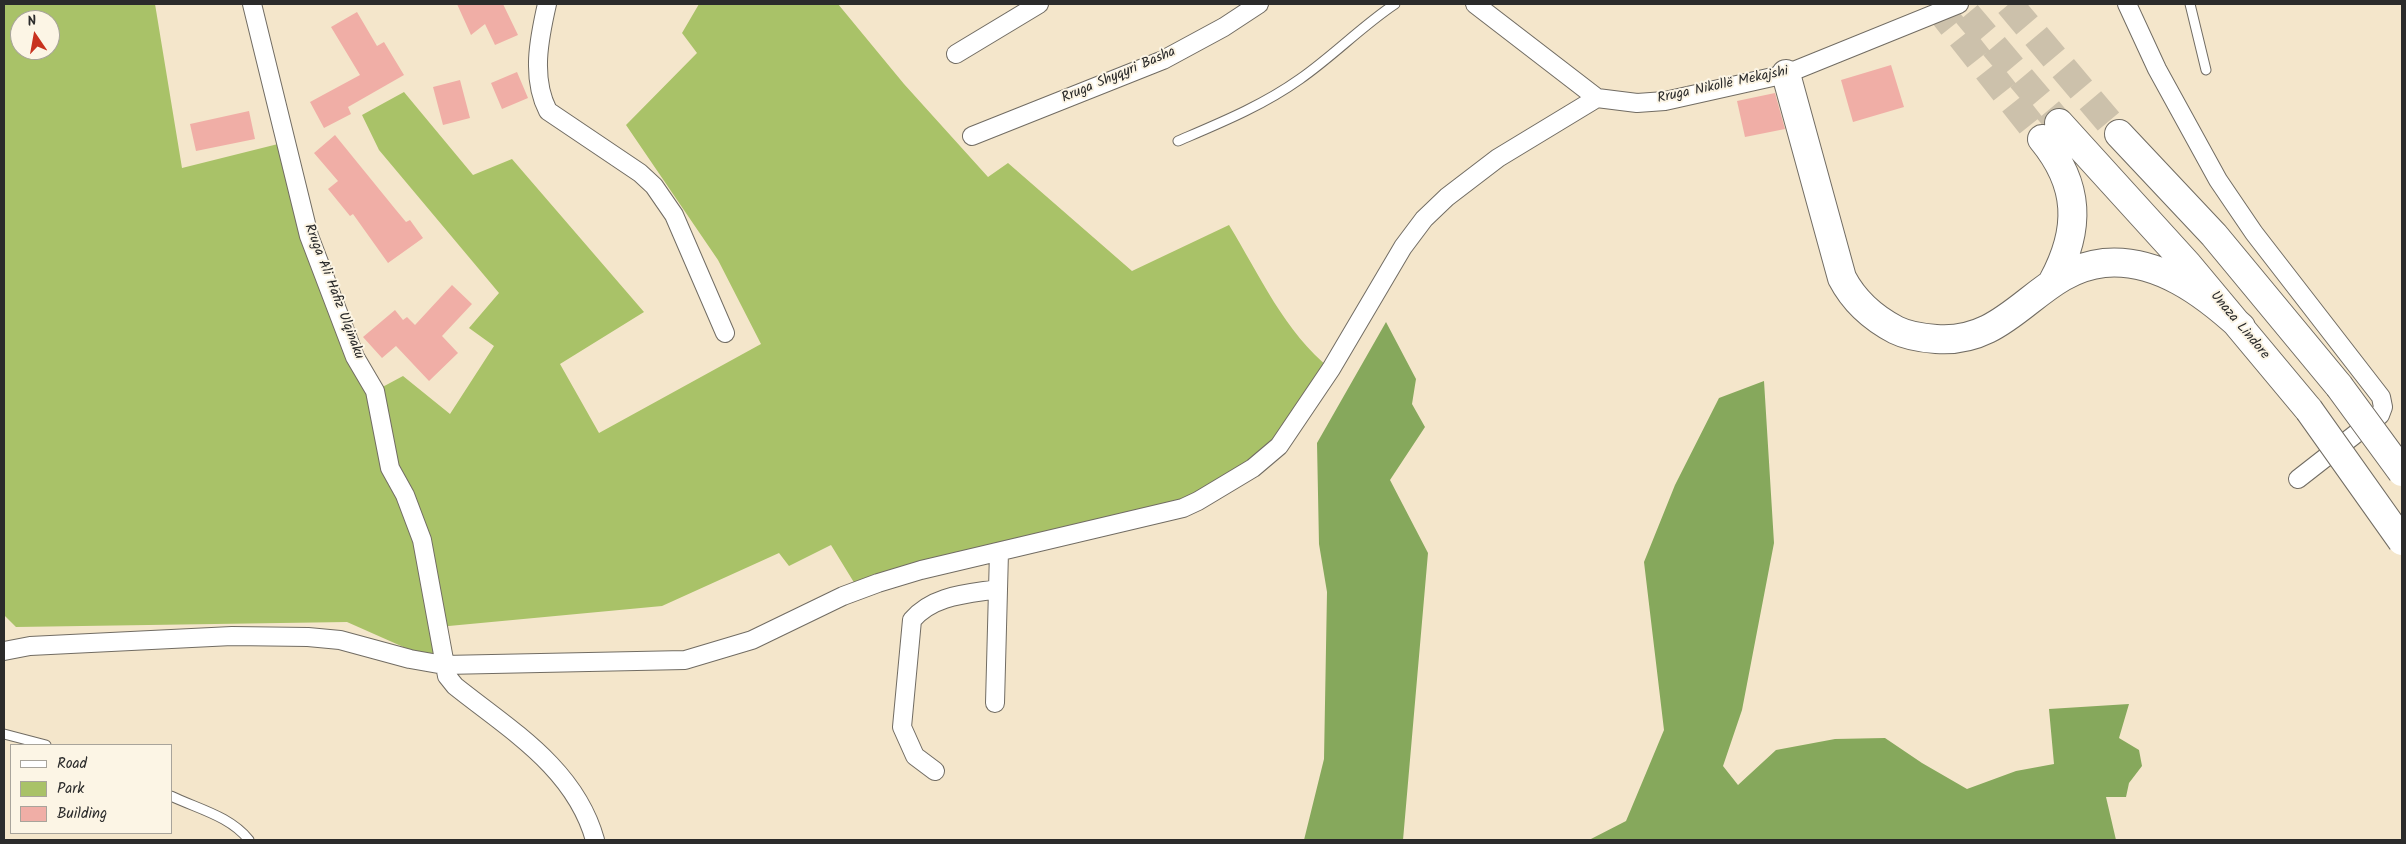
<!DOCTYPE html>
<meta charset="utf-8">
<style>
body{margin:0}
#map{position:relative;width:2406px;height:844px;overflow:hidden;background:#f4e6cb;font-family:Kalam,sans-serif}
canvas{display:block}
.frame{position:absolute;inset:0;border:5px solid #2b2b2b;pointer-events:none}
.legend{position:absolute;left:10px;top:744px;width:162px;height:90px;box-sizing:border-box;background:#fcf5e5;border:1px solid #a8a49b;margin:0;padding:6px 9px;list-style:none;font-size:15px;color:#2b2b2b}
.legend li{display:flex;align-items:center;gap:10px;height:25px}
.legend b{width:25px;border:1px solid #a8a49b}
.north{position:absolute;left:10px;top:10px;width:50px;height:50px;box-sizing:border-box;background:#fcf5e5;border:1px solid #a8a49b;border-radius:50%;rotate:348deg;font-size:14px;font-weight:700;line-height:20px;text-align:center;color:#2b2b2b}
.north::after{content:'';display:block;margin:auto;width:18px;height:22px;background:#c8321e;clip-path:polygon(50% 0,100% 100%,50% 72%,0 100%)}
</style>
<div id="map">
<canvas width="2406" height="844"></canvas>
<div class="frame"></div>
<ul class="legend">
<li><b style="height:6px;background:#fff"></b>Road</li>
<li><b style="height:14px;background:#a9c268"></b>Park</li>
<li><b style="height:14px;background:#f0aea6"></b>Building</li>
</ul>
<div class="north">N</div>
</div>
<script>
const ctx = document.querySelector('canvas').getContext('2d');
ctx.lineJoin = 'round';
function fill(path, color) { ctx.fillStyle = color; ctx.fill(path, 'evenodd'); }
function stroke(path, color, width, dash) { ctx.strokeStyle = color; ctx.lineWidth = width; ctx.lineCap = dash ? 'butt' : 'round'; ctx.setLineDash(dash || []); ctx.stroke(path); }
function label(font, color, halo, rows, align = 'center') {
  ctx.font = font + ' Kalam,sans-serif'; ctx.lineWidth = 4; ctx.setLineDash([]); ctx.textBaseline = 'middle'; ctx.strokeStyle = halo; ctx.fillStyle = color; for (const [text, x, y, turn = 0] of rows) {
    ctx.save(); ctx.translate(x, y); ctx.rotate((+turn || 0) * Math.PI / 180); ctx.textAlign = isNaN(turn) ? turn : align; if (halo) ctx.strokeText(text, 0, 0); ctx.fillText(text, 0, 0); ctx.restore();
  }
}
const green = new Path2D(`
 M 4,4 L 155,4 L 182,168 L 286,142 L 309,236 L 375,391 L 403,376 L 450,414 L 494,346 L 469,328 L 499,293 L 379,150 L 362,115 L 404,92 L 473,175 L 512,159 L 644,312 L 560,364 L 599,433 L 761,344 L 718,260 L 626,125 L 697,53 L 682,33 L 699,4 L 838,4 L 904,84 L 988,177 L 1008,163 L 1132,271 L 1229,225 C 1259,274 1285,333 1331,369 L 1291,431 L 1198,501 L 858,589 L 831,545 L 789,566 L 779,553 L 662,606 L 438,627 L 444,665 L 347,622 L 16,627 L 4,615 ZM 20,20 L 50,20 L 50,50 L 20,50 Z`);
const forest = new Path2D(`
 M 1386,322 L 1416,379 L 1412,404 L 1425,427 L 1390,480 L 1428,553 L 1403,840 L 1304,840 L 1324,759 L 1327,592 L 1319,544 L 1317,443 Z
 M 1764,381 L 1774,543 L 1742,710 L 1723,766 L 1738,785 L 1776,750 L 1835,739 L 1885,738 L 1922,763 L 1967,789 L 2016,771 L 2054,764 L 2049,709 L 2129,704 L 2119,738 L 2139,750 L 2142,766 L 2129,783 L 2126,797 L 2106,797 L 2116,840 L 1589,840 L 1626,821 L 1664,730 L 1644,562 L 1675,485 L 1719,398 Z`);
const building = new Path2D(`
 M 457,4 L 503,4 L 518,35 L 495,45 L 485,24 L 471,35 Z
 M 357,12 L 377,46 L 384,42 L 404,75 L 348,107 L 351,114 L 324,128 L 310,102 L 360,75 L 331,27 Z
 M 1891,65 L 1904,107 L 1853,122 L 1841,80 Z
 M 517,72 L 528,98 L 502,109 L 491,83 Z
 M 460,80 L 470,118 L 443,125 L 433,87 Z
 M 1775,93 L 1785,129 L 1745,137 L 1737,101 Z
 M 249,111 L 255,139 L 196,151 L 190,124 Z
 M 335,135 L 396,210 L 406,222 L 410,220 L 423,238 L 388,263 L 353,214 L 350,216 L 328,189 L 338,181 L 314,153 Z
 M 452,285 L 472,304 L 442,336 L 458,353 L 429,381 L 396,346 L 382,358 L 363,337 L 395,310 L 403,320 L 407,317 L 415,325 Z`);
const trunkTunnel = new Path2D(`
 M 1935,4 L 2042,139
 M 2009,4 L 2119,134
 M 1967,14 L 2059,123`);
const service = new Path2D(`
 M 2190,4 L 2206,70
 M 1178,141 C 1220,123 1262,106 1300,79 C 1333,56 1362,26 1395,4
 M 4,734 L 46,745
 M 171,796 C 198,809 230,816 249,840`);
const minor = new Path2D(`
 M 252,4 L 309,236 L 355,357 L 375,391 L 390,468 L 405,495 L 422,540 L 447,676 L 455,686 C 510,730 575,768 595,840
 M 547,4 C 539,39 531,78 548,111 L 640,173 L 654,186 L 674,215 L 725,333
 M 1475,4 L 1597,98 L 1637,103 L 1665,101 L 1786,74 L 1959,4
 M 2127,4 L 2157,69 L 2218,180 L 2254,233 L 2381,397 L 2383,407 L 2380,415 L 2298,479
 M 956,54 L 1039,4
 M 972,136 L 1163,60 L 1224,27 L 1259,4
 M 4,651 L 30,646 L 232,636 L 308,637 L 340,640 L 410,659 L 444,665 L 685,660 L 752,640 L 843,596 L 878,583 L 921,570 L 1183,508 L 1198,501 L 1253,468 L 1279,446 L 1331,369 L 1403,247 L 1424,219 L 1447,197 L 1498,158 L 1597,98
 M 995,703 L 999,552
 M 935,771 L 915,756 L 902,727 L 912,620 C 933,595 967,594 998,589`);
const trunk = new Path2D(`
 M 1786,74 L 1842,278 C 1854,301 1873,318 1896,330 C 1908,336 1922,338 1936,339 C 2011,345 2036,270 2104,263 C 2157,258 2204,293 2241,327
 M 2059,123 L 2188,265 L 2309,410
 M 2119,134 L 2214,235 L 2339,386
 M 2042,139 C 2080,185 2081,229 2053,281`);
const trunkBridge = new Path2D(`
 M 2339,386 L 2402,472
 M 2309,410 L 2402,541`);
const streetNames = [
 ["Rruga Shyqyri Basha",1119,76,-23],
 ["Rruga Nikollë Mekajshi",1723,86,-12],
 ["Rruga Ali Hafiz Ulqinaku",333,292,69],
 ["Unaza Lindore",2239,326,50]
];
fill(green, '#a9c268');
fill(forest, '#86a85c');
fill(building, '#f0aea6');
stroke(trunkTunnel, '#ccc1ab', 28, [28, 14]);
stroke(service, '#716c63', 11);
stroke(minor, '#716c63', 20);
stroke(trunk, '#716c63', 30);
stroke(service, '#fff', 9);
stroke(minor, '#fff', 18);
stroke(trunk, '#fff', 28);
stroke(trunkBridge, '#716c63', 30, []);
stroke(trunkBridge, '#fff', 28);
label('14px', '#2b2b2b', '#fcf5e5', streetNames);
</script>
